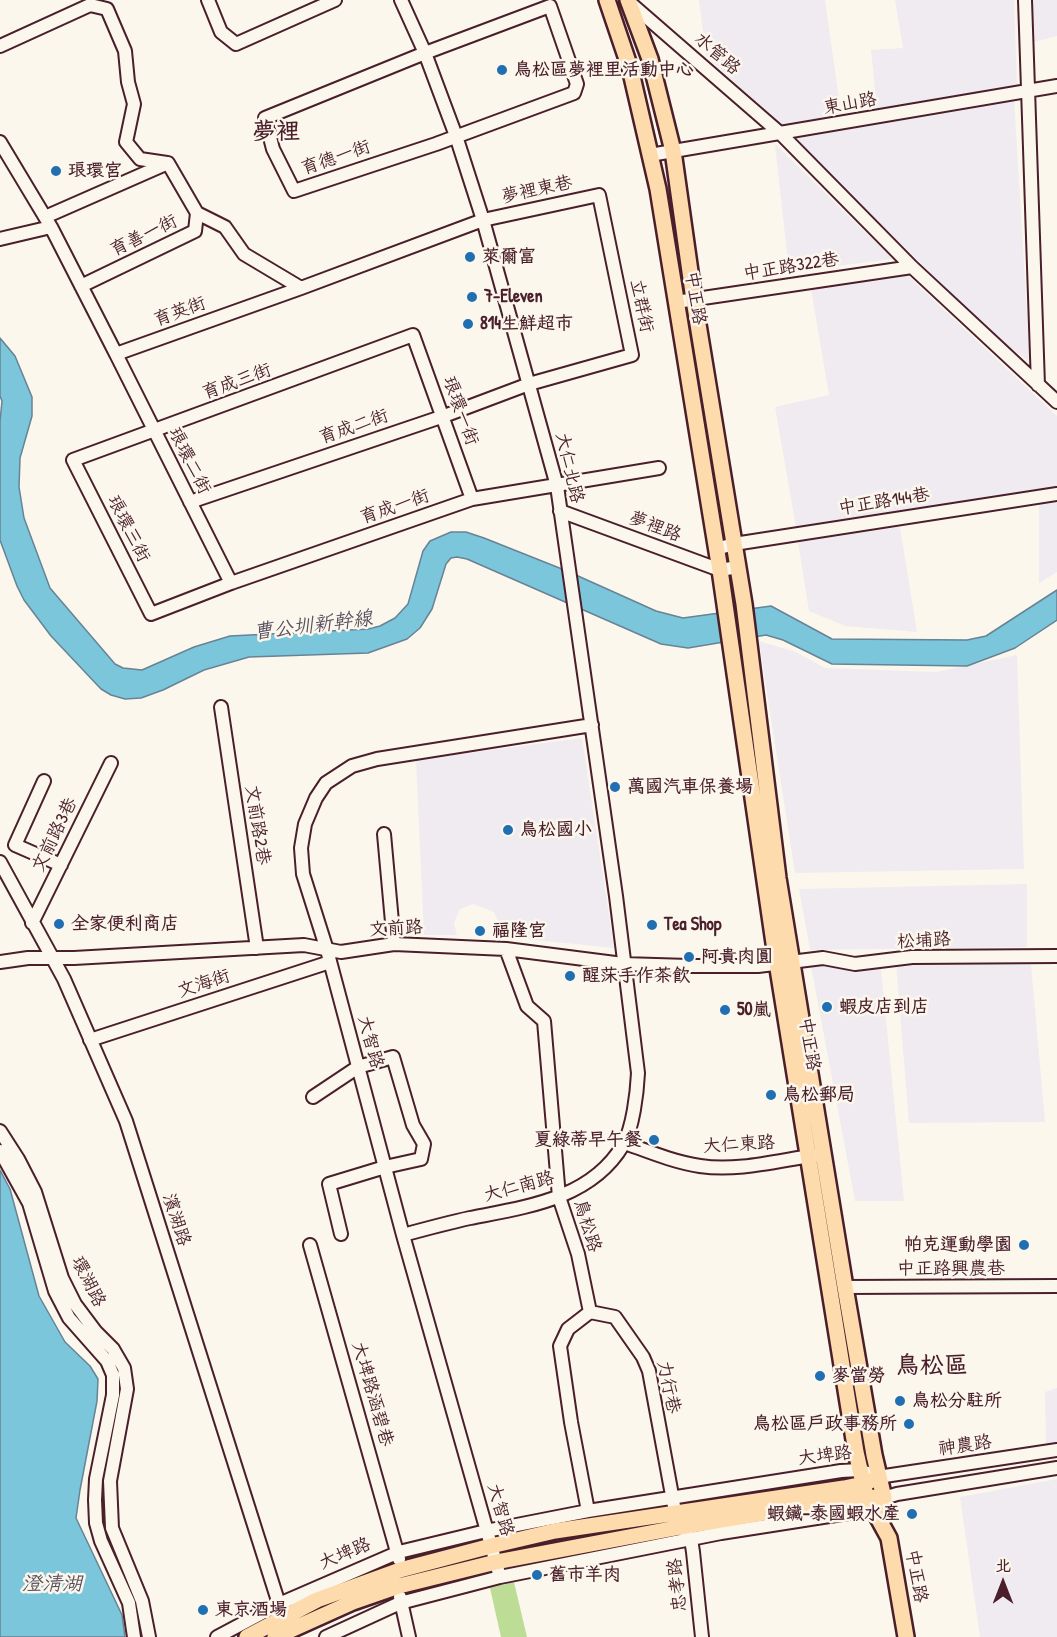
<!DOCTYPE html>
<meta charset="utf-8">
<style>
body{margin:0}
#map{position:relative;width:1057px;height:1637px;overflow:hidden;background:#fbf7ec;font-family:"Patrick Hand","LXGW WenKai TC",sans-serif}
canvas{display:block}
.north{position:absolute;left:973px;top:1553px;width:60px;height:60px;-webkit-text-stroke:4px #fbf7ec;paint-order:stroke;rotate:0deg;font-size:16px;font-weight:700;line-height:24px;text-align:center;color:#4a1f2b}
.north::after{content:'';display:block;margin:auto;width:21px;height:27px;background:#4a1f2b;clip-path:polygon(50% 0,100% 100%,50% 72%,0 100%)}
</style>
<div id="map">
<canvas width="1057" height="1637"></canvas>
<div class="north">北</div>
</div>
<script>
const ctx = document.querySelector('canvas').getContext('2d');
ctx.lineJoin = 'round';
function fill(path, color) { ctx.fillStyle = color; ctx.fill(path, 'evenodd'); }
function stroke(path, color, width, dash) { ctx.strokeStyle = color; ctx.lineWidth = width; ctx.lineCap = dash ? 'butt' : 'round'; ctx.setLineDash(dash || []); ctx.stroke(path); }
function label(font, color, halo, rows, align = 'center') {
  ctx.font = font + ' "Patrick Hand","LXGW WenKai TC",sans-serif'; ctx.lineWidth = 5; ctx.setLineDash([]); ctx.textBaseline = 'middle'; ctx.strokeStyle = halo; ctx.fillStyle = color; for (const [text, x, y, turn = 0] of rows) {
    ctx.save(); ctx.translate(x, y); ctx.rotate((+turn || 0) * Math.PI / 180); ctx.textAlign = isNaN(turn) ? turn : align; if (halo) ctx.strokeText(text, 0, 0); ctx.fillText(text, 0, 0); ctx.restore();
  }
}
const built = new Path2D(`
 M 699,0 L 825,0 L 841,113 L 784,128 L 706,56 Z
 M 895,0 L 1014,0 L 1017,85 L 877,109 L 871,50 L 903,48 Z
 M 1031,0 L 1057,0 L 1057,36 L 1034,42 Z
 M 1014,99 L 1030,362 L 999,340 L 794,139 Z
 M 775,144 L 893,259 L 789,272 Z
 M 904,272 L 1057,416 L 1057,487 L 796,527 L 775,407 L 829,395 L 811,289 Z
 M 1057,499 L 1057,572 L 1039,583 L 1039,502 Z
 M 900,527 L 917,632 L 845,626 L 809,611 L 798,542 Z
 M 759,641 L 796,652 L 825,668 L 936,672 L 1017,655 L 1024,869 L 795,873 Z
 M 582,738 L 614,948 L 505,937 L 494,912 L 473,904 L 460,909 L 454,923 L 457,935 L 424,935 L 416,760 Z
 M 1027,884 L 1027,947 L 810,950 L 799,889 Z
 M 896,963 L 1031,964 L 1045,1122 L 909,1123 Z
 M 830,964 L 851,969 L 881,969 L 904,1201 L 855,1201 L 811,966 Z
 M 1057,1388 L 1057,1443 L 1046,1445 L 1045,1392 Z
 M 1057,1479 L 1057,1637 L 980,1637 L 960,1497 Z`);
const green = new Path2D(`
 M 514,1582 L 527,1637 L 501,1637 L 490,1588 Z`);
const water = new Path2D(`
 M 0,338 L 15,356 L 32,397 L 32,416 L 20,458 L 19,487 L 24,518 L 50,588 L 115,664 L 123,668 L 142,670 L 194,647 L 230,636 L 368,629 L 380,626 L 395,618 L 408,604 L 423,551 L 430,541 L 451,532 L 466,532 L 484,538 L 567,571 L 656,611 L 683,618 L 771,606 L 832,639 L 967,640 L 986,636 L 1057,590 L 1057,620 L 1015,648 L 967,666 L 832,664 L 783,640 L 766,635 L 688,648 L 661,644 L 467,559 L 457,557 L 451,558 L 446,564 L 432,609 L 420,628 L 407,639 L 368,653 L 249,657 L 204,670 L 163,690 L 141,698 L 125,699 L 111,695 L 101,689 L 51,636 L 24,600 L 17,586 L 0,540 L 0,421 L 2,401 L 0,396 Z
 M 0,1170 L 10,1189 L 39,1296 L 65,1342 L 90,1366 L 98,1379 L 97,1401 L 80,1490 L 76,1518 L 122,1615 L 125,1637 L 0,1637 Z`);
const minor = new Path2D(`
 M 208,0 L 221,32 L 236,44 L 335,0
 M 401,0 L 425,53 L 456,136 L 483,220 L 557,486 L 616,896 L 638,1073 C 637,1093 633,1128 623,1145 C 591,1199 526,1207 470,1218 C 447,1223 425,1229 403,1235
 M 1025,0 L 1038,385
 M 629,2 L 781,134 L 912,267 L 1057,402
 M 550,6 L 577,84 L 574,93 L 436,144 L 294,191 L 273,149 L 265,118 L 425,53 Z
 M 0,46 L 90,5 L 107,9 L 125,51 L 128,82 L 134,104 L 126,142 L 140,159 L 167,163
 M 0,142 L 51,227 L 116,354 L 301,288 L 483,220 L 599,195 L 632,355 L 529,384 L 444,416 L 190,502
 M 650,155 L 1057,86
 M 197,213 L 225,227 L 244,254 L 301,288
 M 45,217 L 168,163 L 197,213 L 195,231 L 81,286
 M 0,239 L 51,227
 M 676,302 L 912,267
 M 116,354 L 231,583
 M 472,499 L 413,335 L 73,460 L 151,614 L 231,583 L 472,499 L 659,468
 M 560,511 L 720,570 L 738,567
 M 716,549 L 734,544 L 1057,494
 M 221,707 L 257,948
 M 44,781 L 15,845 L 61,865
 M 384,834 L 394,944
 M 0,862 L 64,979 L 126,1121 L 279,1604
 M 32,923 L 111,763
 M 506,949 L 527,1006 L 544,1021 L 559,1197 L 578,1254 L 590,1312 L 568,1329 L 560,1346 L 571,1422 L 588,1511
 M 0,962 L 28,958 L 74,958 L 304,945 L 341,952 L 394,944 L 506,949 L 623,964 L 689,966 L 758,966 L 823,958 L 855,964 L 912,957 L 1057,956
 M 90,1040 L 330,962
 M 313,1097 L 358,1067 L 393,1057 L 413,1125 L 424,1144 L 421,1159 L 385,1167 L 329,1184 L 341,1234
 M 0,1131 L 18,1159 L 35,1192 L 62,1278 L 75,1304 L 96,1332 L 113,1349 L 124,1368 L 127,1389 L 110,1481 L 112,1528 L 142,1601 L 149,1637
 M 625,1143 C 650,1152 674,1162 700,1166 C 738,1172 780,1160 817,1155
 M 0,1151 L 29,1203 L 55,1291 L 69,1318 L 107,1361 L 113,1375 L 113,1395 L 96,1479 L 95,1500 L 96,1523 L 101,1541 L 129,1603 L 134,1637
 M 310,1245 L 399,1559
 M 845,1287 L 1057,1286
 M 590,1312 L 615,1317 L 643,1357 L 649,1371 L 674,1506
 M 686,1533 L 691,1539 L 693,1552 L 702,1637
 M 500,1577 L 403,1235 L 327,950 L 303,874 L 301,848 L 305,824 L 316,798 L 326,783 L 352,766 L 377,759 L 592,725
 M 400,1597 L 409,1637
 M 217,1637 L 279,1604 L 399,1552 L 486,1531 L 588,1511 L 841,1471 L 859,1470 L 878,1477 L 1057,1450
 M 326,1637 L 400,1603 L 500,1577 L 721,1533 L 874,1509 L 884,1498 L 897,1494 L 1057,1468`);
const major = new Path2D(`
 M 607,0 L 630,68 L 658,189 L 720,570 L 775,950 L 856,1452 L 866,1496 L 889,1538 L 906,1637
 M 628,0 L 650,59 L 673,151 L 694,300 L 744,604 L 778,878 L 845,1287 L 874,1455 L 884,1498 L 882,1522
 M 247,1637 L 317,1600 L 400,1570 L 491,1546 L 555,1531 L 844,1488 L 863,1484 L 870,1481
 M 275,1637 L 353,1602 L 399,1586 L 496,1562 L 681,1527 L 845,1499 L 875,1497`);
const markers = [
 [502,70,6,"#1f6fb2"],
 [56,171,6,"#1f6fb2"],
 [470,257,6,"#1f6fb2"],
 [472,297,6,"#1f6fb2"],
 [468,324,6,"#1f6fb2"],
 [615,787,6,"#1f6fb2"],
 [508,830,6,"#1f6fb2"],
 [59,924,6,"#1f6fb2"],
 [652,925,6,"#1f6fb2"],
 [480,931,6,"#1f6fb2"],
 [689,957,6,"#1f6fb2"],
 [570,976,6,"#1f6fb2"],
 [827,1007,6,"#1f6fb2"],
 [725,1010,6,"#1f6fb2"],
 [771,1095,6,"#1f6fb2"],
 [654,1140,6,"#1f6fb2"],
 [1024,1245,6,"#1f6fb2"],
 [820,1376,6,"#1f6fb2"],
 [900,1401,6,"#1f6fb2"],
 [909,1424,6,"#1f6fb2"],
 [912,1514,6,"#1f6fb2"],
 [537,1575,6,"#1f6fb2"],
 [203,1610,6,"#1f6fb2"]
];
const streetNames = [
 ["水管路",717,54,41],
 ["東山路",850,104,-10],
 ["育德一街",336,158,-19],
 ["夢裡東巷",537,190,-12],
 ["育善一街",144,236,-26],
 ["中正路322巷",791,267,-9],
 ["中正路",695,298,81],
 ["立群街",641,306,78],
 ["育英街",180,312,-20],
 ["育成三街",237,382,-20],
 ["琅環一街",460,411,70],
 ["育成二街",354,427,-19],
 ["琅環二街",189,461,63],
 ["大仁北路",569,468,77],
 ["中正路144巷",884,502,-9],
 ["育成一街",395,507,-19],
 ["夢裡路",655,527,21],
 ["琅環三街",128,529,63],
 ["文前路2巷",257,825,81],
 ["文前路3巷",55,835,-64],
 ["文前路",396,929,-3],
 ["松埔路",924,941,-3],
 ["文海街",204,984,-18],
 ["大智路",370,1042,75],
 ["中正路",809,1044,81],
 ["大仁東路",739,1145,-3],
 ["大仁南路",519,1187,-15],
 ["濱湖路",176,1220,72],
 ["鳥松路",587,1226,73],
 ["中正路興農巷",951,1269],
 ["環湖路",88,1282,63],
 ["力行巷",668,1387,78],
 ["大埤路涵碧巷",372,1394,74],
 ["神農路",965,1446,-8],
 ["大埤路",825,1456,-7],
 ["大智路",500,1510,74],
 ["大埤路",345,1554,-23],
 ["中正路",916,1576,80],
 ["忠孝路",678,1585,-96]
];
const poiNames = [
 ["鳥松區夢裡里活動中心",514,70],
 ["琅環宮",68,171],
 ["萊爾富",482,257],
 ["7-Eleven",484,297],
 ["814生鮮超市",480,324],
 ["萬國汽車保養場",627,787],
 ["鳥松國小",520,830],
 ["全家便利商店",71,924],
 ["Tea Shop",664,925],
 ["福隆宮",492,931],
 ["阿貴肉圓",701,957],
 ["醒莯手作茶飲",582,976],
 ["蝦皮店到店",839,1007],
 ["50嵐",737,1010],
 ["鳥松郵局",783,1095],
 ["夏綠蒂早午餐",642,1140,"right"],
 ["帕克運動學園",1012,1245,"right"],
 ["麥當勞",832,1376],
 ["鳥松分駐所",912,1401],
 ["鳥松區戶政事務所",897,1424,"right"],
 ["蝦鑶-泰國蝦水產",900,1514,"right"],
 ["舊市羊肉",549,1575],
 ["東京酒場",215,1610]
];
const waterNames = [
 ["曹公圳新幹線",313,626,-7],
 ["澄清湖",52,1585]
];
const districtNames = [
 ["夢裡",276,133],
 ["鳥松區",932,1367]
];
fill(built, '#f0ebf0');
fill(green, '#bddd97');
fill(water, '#7bc6db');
stroke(water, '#678395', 1.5);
stroke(minor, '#4a1f2b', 16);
stroke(major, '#4a1f2b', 20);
stroke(minor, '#fbf7ec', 12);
stroke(major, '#fedbac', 15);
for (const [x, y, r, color] of markers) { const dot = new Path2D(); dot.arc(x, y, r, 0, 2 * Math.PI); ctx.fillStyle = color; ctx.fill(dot); stroke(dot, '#fbf7ec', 2); }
label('18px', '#4a1f2b', '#fbf7ec', streetNames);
label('bold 18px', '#4a1f2b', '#fbf7ec', poiNames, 'left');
label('italic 20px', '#595160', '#fbf7ec', waterNames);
label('bold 24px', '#4a1f2b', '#fbf7ec', districtNames);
</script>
